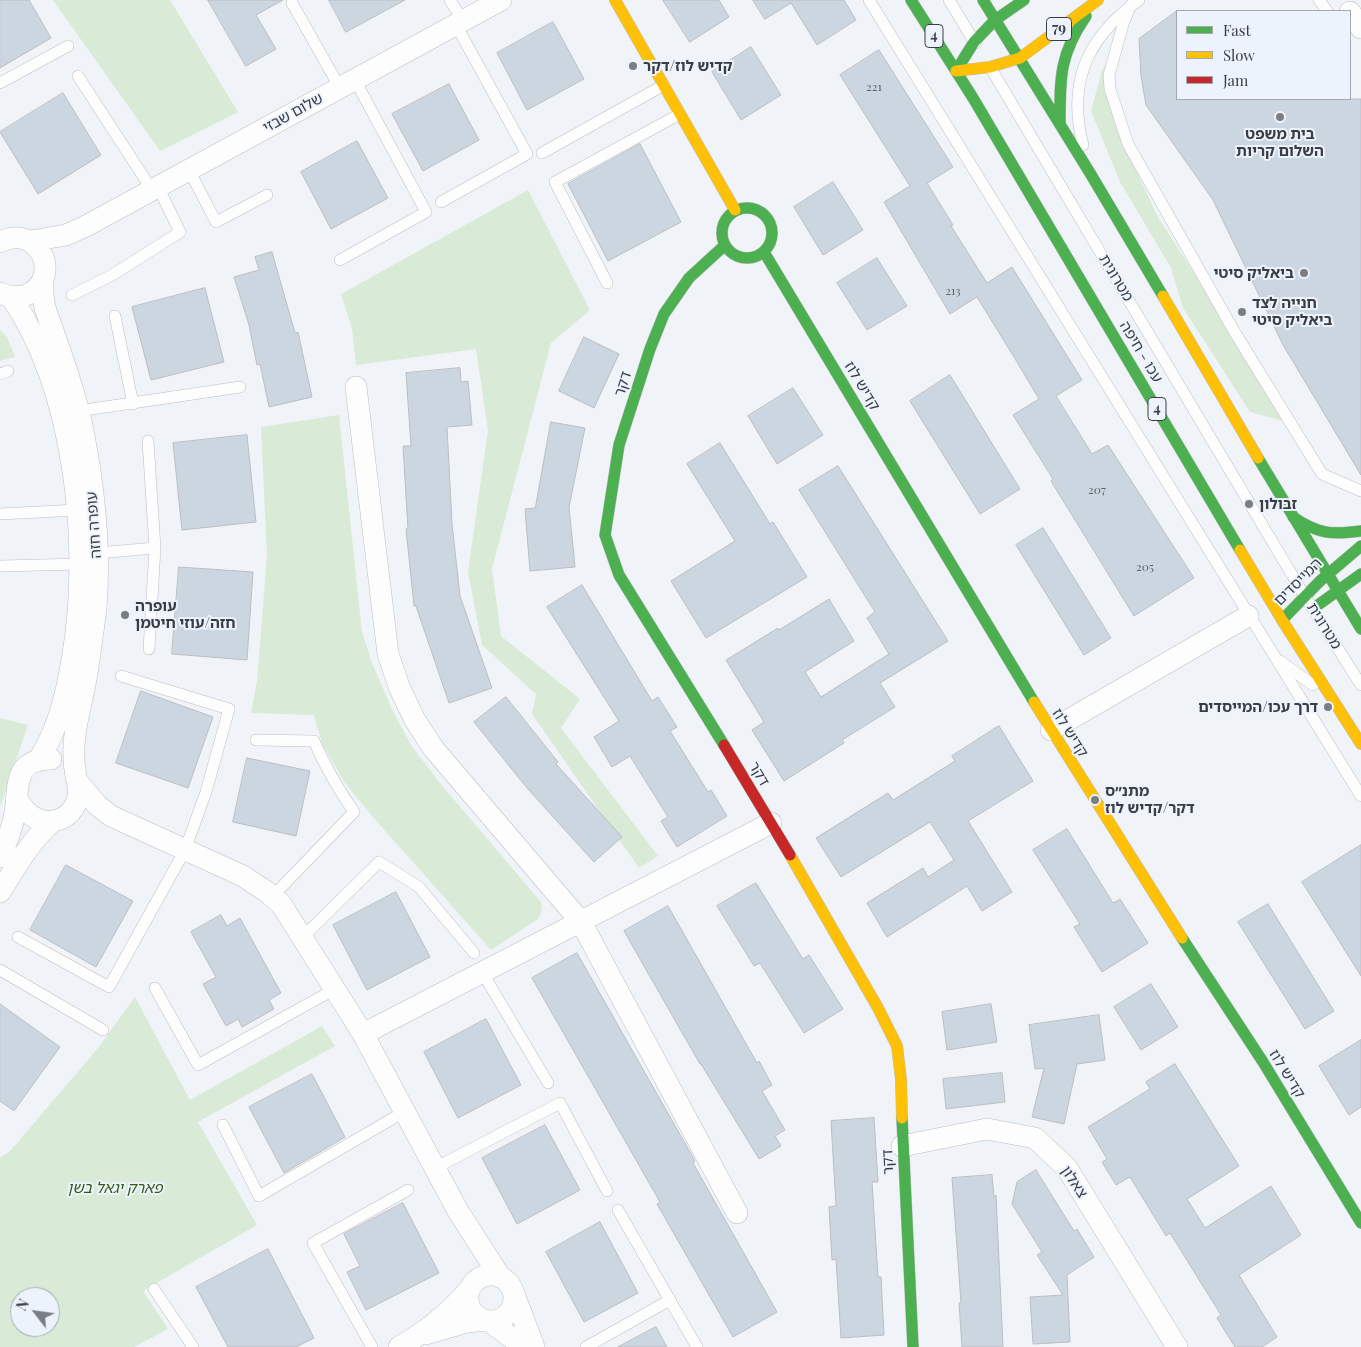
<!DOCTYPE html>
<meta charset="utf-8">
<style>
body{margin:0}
#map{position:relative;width:1361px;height:1347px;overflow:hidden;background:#f0f4f8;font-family:"Playfair Display",serif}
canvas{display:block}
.legend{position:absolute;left:1176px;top:10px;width:175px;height:90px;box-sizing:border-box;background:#ecf3fc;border:1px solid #a5aab1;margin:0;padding:6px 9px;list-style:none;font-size:15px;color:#3a3d41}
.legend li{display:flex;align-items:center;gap:10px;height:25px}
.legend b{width:25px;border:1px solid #a5aab1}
.north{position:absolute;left:10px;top:1287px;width:50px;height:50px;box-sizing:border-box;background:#ecf3fc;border:1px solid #a5aab1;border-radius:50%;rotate:300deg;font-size:14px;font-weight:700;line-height:20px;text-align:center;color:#3a3d41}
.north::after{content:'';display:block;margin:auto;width:18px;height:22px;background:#7a7d81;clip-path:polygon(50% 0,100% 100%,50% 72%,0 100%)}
</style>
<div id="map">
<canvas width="1361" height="1347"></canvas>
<ul class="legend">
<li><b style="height:6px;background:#4caf50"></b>Fast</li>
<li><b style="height:6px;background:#ffc107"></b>Slow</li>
<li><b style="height:6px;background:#c62828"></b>Jam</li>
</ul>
<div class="north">N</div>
</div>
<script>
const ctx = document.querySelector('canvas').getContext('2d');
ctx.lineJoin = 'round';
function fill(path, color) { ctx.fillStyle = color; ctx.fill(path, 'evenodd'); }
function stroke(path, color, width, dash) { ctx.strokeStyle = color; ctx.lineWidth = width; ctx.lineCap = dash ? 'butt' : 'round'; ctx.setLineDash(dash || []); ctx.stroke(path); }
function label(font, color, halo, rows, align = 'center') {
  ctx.font = font + ' "Playfair Display","Noto Sans Hebrew",serif'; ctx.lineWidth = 4; ctx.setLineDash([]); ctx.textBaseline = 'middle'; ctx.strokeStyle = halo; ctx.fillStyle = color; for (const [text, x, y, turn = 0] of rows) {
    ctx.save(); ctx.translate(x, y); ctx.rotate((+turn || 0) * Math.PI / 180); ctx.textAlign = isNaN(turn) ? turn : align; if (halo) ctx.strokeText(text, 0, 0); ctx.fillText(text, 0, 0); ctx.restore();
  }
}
const green = new Path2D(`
 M 53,0 L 170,0 L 238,112 L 160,151 Z
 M 1109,60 L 1126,149 L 1159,219 L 1196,276 L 1283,421 L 1250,412 L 1183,308 L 1171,268 L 1120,182 L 1091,111 L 1102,70 Z
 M 528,190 L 590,310 L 551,343 L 492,569 L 501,636 L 580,699 L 561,728 L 658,856 L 639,868 L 532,714 L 536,694 L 482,645 L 468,572 L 488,430 L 476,349 L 356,365 L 352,329 L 341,294 Z
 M 0,330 L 7,337 L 15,357 L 0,361 Z
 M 339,415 L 362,632 L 372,663 L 392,709 L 411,745 L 440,783 L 541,902 L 542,911 L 538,919 L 491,950 L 372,816 L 345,783 L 322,744 L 314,715 L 251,713 L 257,681 L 267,556 L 261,427 Z
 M 0,718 L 28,725 L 1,805 L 0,804 Z
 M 135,997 L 190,1100 L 322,1026 L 335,1046 L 198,1122 L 257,1225 L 143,1291 L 168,1329 L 134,1347 L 0,1347 L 0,1158 L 11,1150 L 98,1048 ZM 20,1297 L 50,1297 L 50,1327 L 20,1327 Z`);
const building = new Path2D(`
 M 0,0 L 29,0 L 51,38 L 0,68 Z
 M 208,0 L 283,0 L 256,15 L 276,49 L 246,66 Z
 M 329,0 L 405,0 L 346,32 Z
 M 663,0 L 719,0 L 729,17 L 690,42 Z
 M 753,0 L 844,0 L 856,20 L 817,45 L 791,3 L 765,19 Z
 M 1177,11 L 1177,99 L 1361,99 L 1361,475 L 1283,345 L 1213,200 L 1146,105 L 1141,76 L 1139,39 Z
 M 553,22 L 584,79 L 527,110 L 497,53 Z
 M 751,47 L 781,95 L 741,120 L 712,72 Z
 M 879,50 L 953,167 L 927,183 L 953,225 L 951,226 L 987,283 L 1012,267 L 1082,380 L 1056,396 L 1092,454 L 1108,445 L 1194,578 L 1134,616 L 1051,481 L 1053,479 L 1013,415 L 1039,399 L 1014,357 L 977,297 L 950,314 L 884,202 L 910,186 L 840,75 Z
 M 449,84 L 479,140 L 423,171 L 392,114 Z
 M 63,93 L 101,155 L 38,194 L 0,132 Z
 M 357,141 L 388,198 L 331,229 L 301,172 Z
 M 640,144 L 681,222 L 608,261 L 568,184 Z
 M 833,182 L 863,230 L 823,255 L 794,207 Z
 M 272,252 L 295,333 L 298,332 L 312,397 L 269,407 L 260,364 L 257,365 L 249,325 L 234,277 L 259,270 L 255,257 Z
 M 877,258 L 907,306 L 867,330 L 837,283 Z
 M 205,288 L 224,362 L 151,380 L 132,307 Z
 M 584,337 L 619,354 L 594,408 L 559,391 Z
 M 460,368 L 461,382 L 468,381 L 472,425 L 447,427 L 452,524 L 460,596 L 492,688 L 449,703 L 416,606 L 414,606 L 406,529 L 408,529 L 403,446 L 411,446 L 406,373 Z
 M 950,375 L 1020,489 L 980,514 L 910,401 Z
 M 793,388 L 823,435 L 777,464 L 748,416 Z
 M 551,422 L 585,428 L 569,507 L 575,567 L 530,571 L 525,509 L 535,508 Z
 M 247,435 L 256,522 L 182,530 L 173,443 Z
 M 720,443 L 770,524 L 773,522 L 807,577 L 706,638 L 671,581 L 735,541 L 687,464 Z
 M 838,466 L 948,641 L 880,683 L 895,707 L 842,740 L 844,743 L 784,781 L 752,730 L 764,722 L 726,660 L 778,628 L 779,630 L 829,599 L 854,641 L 805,672 L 821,697 L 889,654 L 867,618 L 875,612 L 799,490 Z
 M 1043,528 L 1111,638 L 1084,655 L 1016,545 Z
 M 179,567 L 253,572 L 247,660 L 172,654 Z
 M 582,585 L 652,701 L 658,697 L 677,727 L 670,731 L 708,792 L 711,790 L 727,816 L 677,847 L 661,821 L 668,817 L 630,756 L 612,767 L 594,737 L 619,721 L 547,607 Z
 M 141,691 L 213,717 L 188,788 L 116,763 Z
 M 506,697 L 558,762 L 556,764 L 622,837 L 594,862 L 527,788 L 474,722 Z
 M 999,726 L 1033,781 L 968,821 L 1012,892 L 982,911 L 967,886 L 887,937 L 867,903 L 923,868 L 928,877 L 954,860 L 930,822 L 841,877 L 816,838 L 888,793 L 893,800 L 955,761 L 952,756 Z
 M 247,758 L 310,771 L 296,836 L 233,822 Z
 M 1067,829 L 1113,903 L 1120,899 L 1148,943 L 1102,972 L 1074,927 L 1080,924 L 1033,850 Z
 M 1361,845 L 1361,976 L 1302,882 Z
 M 66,865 L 133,901 L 96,967 L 30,930 Z
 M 756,883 L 803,959 L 809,955 L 843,1009 L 804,1033 L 760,963 L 754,966 L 717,906 Z
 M 396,892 L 430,957 L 367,990 L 333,925 Z
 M 1268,904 L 1334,1011 L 1305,1029 L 1238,922 Z
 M 668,906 L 757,1063 L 759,1061 L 772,1085 L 762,1091 L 785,1130 L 775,1136 L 781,1146 L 759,1159 L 701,1064 L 700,1064 L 624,931 Z
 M 221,915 L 227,926 L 240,918 L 281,993 L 269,1000 L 274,1009 L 242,1027 L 238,1019 L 226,1026 L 203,984 L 216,977 L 191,932 Z
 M 577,953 L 695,1161 L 693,1163 L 777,1312 L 733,1337 L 657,1204 L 660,1202 L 532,978 Z
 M 1151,984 L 1178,1027 L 1141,1050 L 1114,1007 Z
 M 0,1004 L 60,1047 L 14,1111 L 0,1101 Z
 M 991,1004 L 997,1042 L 947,1050 L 942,1012 Z
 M 1099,1015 L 1105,1060 L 1077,1064 L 1064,1124 L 1032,1117 L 1044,1068 L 1035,1069 L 1029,1025 Z
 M 486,1019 L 521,1085 L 458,1118 L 424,1052 Z
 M 1361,1040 L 1361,1107 L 1349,1115 L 1319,1066 Z
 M 1175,1064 L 1239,1166 L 1187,1199 L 1205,1228 L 1271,1186 L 1301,1235 L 1239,1275 L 1277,1337 L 1262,1347 L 1235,1347 L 1217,1318 L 1221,1315 L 1170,1233 L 1166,1236 L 1130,1177 L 1116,1185 L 1102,1162 L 1107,1159 L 1088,1127 L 1150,1089 L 1146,1082 Z
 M 1002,1073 L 1005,1102 L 946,1109 L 943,1079 Z
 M 312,1074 L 345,1137 L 284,1173 L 249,1107 Z
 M 874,1118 L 878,1182 L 872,1182 L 878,1277 L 881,1277 L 884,1335 L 841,1338 L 836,1259 L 832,1260 L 829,1207 L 836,1206 L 831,1121 Z
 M 545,1125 L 580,1190 L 517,1224 L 482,1158 Z
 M 1036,1170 L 1074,1231 L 1077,1229 L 1094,1257 L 1067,1275 L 1070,1342 L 1033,1344 L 1030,1297 L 1063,1295 L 1037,1255 L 1042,1252 L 1012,1204 L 1017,1182 Z
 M 992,1175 L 994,1197 L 996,1195 L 1003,1347 L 962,1347 L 959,1303 L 961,1303 L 952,1178 Z
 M 403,1203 L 439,1273 L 366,1310 L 347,1272 L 360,1266 L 344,1234 Z
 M 600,1222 L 638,1293 L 584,1322 L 546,1252 Z
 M 268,1249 L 314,1338 L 296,1347 L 228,1347 L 196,1287 Z
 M 656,1327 L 667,1347 L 618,1347 Z`);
const lane = new Path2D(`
 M 450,0 L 463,21
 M 869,0 L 1361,796
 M 949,0 L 975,43
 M 1319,0 L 1327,11
 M 292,3 L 340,88
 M 1131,5 L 1124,21 L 1109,75 L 1110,89 L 1128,144 L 1234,331 L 1322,474 L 1361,491
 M 990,67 L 1304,595 L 1361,685
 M 78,76 L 152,190
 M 0,83 L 68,46
 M 1083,145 C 1067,83 1087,37 1139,0
 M 542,153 L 664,85
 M 189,170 L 216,222 L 267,195
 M 441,202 L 527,154 L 456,25
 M 340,260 L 426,212 L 355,80
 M 607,283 L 555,182 L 680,114
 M 72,295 L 114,274 L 180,232 L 158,187
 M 115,316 L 133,404
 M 0,374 L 8,371
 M 78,411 L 240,387
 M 148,441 L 155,548 L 149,649
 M 0,514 L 77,510
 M 97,553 L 155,548
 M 0,566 L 81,564
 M 1280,661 L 1313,685
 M 256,740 L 314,741 C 325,766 338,789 354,812 L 272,897
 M 18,937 L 109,987 L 185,850 L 206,792 L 229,709 L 121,676
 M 303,937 L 379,862 L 419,887 L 474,953
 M 0,970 L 103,1030
 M 482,972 L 548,1083
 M 155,988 L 198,1065 L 335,989
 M 223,1125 L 259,1196 L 404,1112
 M 435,1168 L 560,1103 L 607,1191
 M 618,1210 L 697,1347
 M 154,1289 L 193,1347
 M 372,1347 L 313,1243 L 408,1190
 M 586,1347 L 670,1300`);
const street = new Path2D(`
 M 1350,12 L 1361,28
 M 31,241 L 66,235 L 86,226 L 501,0
 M 0,242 C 40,222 64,280 26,295 C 17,298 8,297 0,293
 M 43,278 L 43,295 L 45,308 C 57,342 70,377 79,412 C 93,475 101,543 96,608 C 93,631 90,656 86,679 C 80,712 69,742 76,776
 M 11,297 C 75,390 91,544 73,654 C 67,692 59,728 38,761
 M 356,387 L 388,654 L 400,689 L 415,720 L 433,748 L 581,922 L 737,1213
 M 1051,730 L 1248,616
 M 78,782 L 97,805 L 111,816 L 243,876 L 267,892 L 281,904 L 363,1034 L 458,1211 L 499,1275
 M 17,798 C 38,841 90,819 76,777
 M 0,857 C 7,843 12,828 15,813 C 19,787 13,759 51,759
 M 0,892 C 16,867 30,841 53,821
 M 363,1034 L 771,823
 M 902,1146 L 987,1129 L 1035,1138 L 1067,1168 L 1177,1347
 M468 1298a23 23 0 1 1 46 0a23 23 0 1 1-46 0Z
 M 514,1294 L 534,1347
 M 489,1321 L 524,1347
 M 426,1334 L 467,1322 L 485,1320
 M 399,1347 C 426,1332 449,1313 469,1290`);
const fast = new Path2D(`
 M 911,0 L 973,98 L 1240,550
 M 983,0 L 1090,173 L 1163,296
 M 956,71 L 974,42 L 995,20 L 1024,0
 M 1060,124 C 1060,79 1059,55 1086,16
 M722 233a25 25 0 1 1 50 0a25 25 0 1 1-50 0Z
 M 764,252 L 1034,702
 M 1258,458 L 1361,629
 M 1293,517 C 1318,534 1332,535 1361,531
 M 1318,605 L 1361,574
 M 1282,620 L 1320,581 L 1361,546
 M 724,745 L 619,575 L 605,535 L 619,445 L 650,349 L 664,314 L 689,278 L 725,245
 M 1182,938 L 1263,1062 L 1361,1223
 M 902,1118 L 913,1347`);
const slow = new Path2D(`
 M 615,0 L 735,210
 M 956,71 L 990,67 L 1020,58 L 1098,0
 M 1163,296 L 1258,458
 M 1240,550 L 1282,620 L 1361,744
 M 1034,702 L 1182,938
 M 790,855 L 878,1008 L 897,1046 L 901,1079 L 902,1118`);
const jam = new Path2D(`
 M 724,745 L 790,855`);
const markers = [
 [633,66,5,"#7a7d81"],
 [1280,117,5,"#7a7d81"],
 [1304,273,5,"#7a7d81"],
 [1242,312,5,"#7a7d81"],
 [1249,504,5,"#7a7d81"],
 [125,615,5,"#7a7d81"],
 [1328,707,5,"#7a7d81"],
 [1095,800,5,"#7a7d81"]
];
const numberNames = [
 ["221",874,87],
 ["213",953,291],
 ["207",1097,490],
 ["205",1145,567]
];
const shields = [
 [1059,29,25],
 [934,36,18],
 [1157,409,18]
];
const shieldNames = [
 ["79",1059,29],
 ["4",934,36],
 ["4",1157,409]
];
const poiNames = [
 ["קדיש לוז/דקר",643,66],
 ["בית משפט",1280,134,"center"],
 ["השלום קריות",1280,151,"center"],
 ["ביאליק סיטי",1294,273,"right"],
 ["חנייה לצד",1252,303],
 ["ביאליק סיטי",1252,320],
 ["זבולון",1259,504],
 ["עופרה",135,606],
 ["חזה/עוזי חיטמן",135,623],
 ["דרך עכו/המייסדים",1318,707,"right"],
 ["מתנ״ס",1105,791],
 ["דקר/קדיש לוז",1105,808]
];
const streetNames = [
 ["שלום שבזי",293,113,-29],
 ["מטרונית",1116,278,59],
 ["עכו - חיפה",1141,352,59],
 ["דקר",623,384,-72],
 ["קדיש לוז",862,386,59],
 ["עופרה חזה",94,525,-94],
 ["המייסדים",1298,582,-45],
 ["מטרונית",1324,626,58],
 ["קדיש לוז",1070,733,58],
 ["דקר",759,774,59],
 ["קדיש לוז",1287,1074,58],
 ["דקר",888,1162,-93],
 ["צאלון",1074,1182,56]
];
const parkNames = [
 ["פארק יגאל בשן",115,1188]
];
fill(green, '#d9ebd6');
fill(building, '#ccd6e1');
stroke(building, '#bbbec0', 1);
stroke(lane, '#bbbec1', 12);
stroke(street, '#bbbec1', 22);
stroke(fast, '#bbbec1', 12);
stroke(slow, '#bbbec1', 12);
stroke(jam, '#bbbec1', 12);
stroke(lane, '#fdfdfe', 11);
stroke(street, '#fdfdfe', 21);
stroke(fast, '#4caf50', 11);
stroke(slow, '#ffc107', 11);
stroke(jam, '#c62828', 11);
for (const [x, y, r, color] of markers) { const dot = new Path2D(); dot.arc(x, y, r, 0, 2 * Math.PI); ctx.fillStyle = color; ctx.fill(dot); stroke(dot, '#ecf3fc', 2); }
label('12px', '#5e6369', null, numberNames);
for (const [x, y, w] of shields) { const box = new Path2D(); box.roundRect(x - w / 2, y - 11.5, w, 23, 4); ctx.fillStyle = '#ecf3fc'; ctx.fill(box); stroke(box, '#3a3d41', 1); }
label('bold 14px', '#3a3d41', null, shieldNames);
label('bold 15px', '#3a3d41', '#ecf3fc', poiNames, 'left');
label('15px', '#3a3d41', '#ecf3fc', streetNames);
label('italic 15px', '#305c17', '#ecf3fc', parkNames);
</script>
